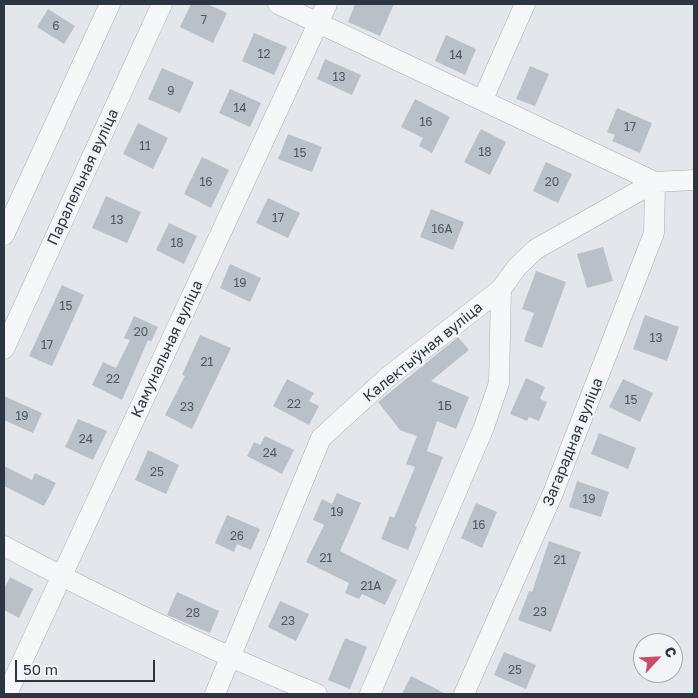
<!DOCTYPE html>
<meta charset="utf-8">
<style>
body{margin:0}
#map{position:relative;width:698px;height:698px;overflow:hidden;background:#e3e7eb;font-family:"Golos Text",sans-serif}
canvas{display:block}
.frame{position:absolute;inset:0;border:5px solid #2b3642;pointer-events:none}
.north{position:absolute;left:633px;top:633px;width:50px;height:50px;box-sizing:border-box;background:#f2f5f8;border:1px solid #a2a9af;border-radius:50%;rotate:65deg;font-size:14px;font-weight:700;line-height:20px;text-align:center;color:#2b3642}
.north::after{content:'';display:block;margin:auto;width:18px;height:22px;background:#cc4b6a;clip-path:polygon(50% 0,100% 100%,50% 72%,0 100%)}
.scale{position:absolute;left:15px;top:660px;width:140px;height:22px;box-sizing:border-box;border:2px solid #2b3642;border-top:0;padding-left:6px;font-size:15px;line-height:18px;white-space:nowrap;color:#2b3642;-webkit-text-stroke:4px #f2f5f8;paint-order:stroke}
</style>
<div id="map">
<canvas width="698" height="698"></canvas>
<div class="frame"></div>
<div class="north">С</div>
<div class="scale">50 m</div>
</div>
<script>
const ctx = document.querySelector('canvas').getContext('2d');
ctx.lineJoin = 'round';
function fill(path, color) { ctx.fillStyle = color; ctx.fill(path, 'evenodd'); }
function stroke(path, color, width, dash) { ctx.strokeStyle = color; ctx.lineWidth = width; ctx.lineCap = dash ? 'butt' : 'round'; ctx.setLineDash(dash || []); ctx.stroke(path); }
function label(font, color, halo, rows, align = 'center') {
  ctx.font = font + ' "Golos Text",sans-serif'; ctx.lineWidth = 5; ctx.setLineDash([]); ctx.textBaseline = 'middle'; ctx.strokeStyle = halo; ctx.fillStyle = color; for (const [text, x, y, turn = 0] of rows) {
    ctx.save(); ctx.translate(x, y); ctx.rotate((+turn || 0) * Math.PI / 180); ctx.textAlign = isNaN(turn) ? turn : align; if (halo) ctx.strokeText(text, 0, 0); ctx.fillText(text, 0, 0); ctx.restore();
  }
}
const building = new Path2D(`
 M 191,4 L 207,4 L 227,13 L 213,43 L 180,27 Z
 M 355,4 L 394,4 L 380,36 L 348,22 Z
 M 48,9 L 75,26 L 64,44 L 37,27 Z
 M 254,33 L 287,47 L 274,75 L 242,61 Z
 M 446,35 L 476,49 L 465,75 L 435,61 Z
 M 325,59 L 361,75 L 352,95 L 317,79 Z
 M 530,66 L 549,74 L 535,106 L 516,99 Z
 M 162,68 L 194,82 L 180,113 L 148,99 Z
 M 230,89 L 261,103 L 250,127 L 219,113 Z
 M 415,99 L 450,117 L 432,153 L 419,146 L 423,138 L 401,127 Z
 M 617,108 L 652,123 L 640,153 L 612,141 L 615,135 L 607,132 Z
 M 138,123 L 168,138 L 153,169 L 123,154 Z
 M 481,129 L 506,142 L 490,175 L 464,162 Z
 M 288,134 L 322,147 L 312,172 L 278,159 Z
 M 202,157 L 229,170 L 211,208 L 184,194 Z
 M 546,162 L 572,174 L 558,203 L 533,191 Z
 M 106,196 L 141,212 L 127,243 L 92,228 Z
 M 268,198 L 300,213 L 288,238 L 256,223 Z
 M 431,209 L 464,222 L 453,250 L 420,237 Z
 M 169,223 L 197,236 L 184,264 L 156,250 Z
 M 603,247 L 613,281 L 587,288 L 577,254 Z
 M 230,264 L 261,278 L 250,302 L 220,288 Z
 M 536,271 L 566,282 L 542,348 L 524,341 L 534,313 L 522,309 Z
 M 62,285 L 84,295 L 52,366 L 29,356 Z
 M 645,315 L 679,327 L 667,361 L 633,349 Z
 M 134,316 L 158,327 L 151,342 L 148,340 L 122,400 L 92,385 L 103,362 L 116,368 L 130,340 L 124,338 Z
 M 200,335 L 231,348 L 192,429 L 165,415 L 185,376 L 182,375 Z
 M 458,337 L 469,350 L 431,381 L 469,397 L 456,429 L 437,421 L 427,451 L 443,457 L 415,526 L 417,527 L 408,550 L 381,539 L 390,516 L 394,518 L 415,467 L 406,464 L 417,436 L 400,430 L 378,402 Z
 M 526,378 L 545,387 L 540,399 L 547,402 L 539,421 L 529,417 L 527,421 L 510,414 Z
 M 287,379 L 314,393 L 309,401 L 319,406 L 309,425 L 273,406 Z
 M 623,379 L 653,393 L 640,422 L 609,407 Z
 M 4,396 L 42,413 L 33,433 L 4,420 Z
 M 78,419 L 107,431 L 93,460 L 65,447 Z
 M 599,433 L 636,448 L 628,469 L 591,454 Z
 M 265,436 L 294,450 L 282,474 L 247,456 L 254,442 L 260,445 Z
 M 148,450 L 179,465 L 166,494 L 135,480 Z
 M 4,466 L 32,480 L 35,473 L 56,483 L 44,506 L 4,486 Z
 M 577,481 L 609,492 L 601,517 L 569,507 Z
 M 337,493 L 361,503 L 340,551 L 397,580 L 385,605 L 362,594 L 359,599 L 345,593 L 349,583 L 306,562 L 324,525 L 313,520 L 322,499 L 332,504 Z
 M 476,503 L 497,512 L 482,548 L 461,538 Z
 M 227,515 L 260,529 L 251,550 L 237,544 L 234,552 L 215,543 Z
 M 549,541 L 581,552 L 551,632 L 518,620 L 529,591 L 532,592 Z
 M 10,577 L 33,589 L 19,618 L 4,610 L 4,589 Z
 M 177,592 L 219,611 L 210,633 L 167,615 Z
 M 280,601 L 309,614 L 296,641 L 268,627 Z
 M 345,638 L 367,647 L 350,689 L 328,680 Z
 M 504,652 L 536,665 L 526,689 L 494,675 Z
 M 411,676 L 446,694 L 402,694 Z`);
const minor = new Path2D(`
 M 278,4 L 655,182 L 694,180
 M 483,99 L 525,4
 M 4,235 L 110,4
 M 4,349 L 162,4
 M 4,546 C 106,600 210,650 317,694
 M 7,694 L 327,4
 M 215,694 L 321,438 L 389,376 L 501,289 L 517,267 L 536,249 L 655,182
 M 370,694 L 484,427 L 499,383 L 501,289
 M 464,694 L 553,493 L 654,233 L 655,182`);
const numberNames = [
 ["7",204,20],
 ["6",56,26],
 ["12",264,54],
 ["14",456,55],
 ["13",339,77],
 ["9",171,91],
 ["14",240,108],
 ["16",426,122],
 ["17",630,127],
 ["11",145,146],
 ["18",485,152],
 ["15",300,153],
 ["16",206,182],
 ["20",552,182],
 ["17",278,218],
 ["13",117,220],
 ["16А",442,229],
 ["18",177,243],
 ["19",240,283],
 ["15",66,306],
 ["20",141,332],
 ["13",656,338],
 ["17",47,345],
 ["21",207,362],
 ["22",113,379],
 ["15",631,400],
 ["22",294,404],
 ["1Б",445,406],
 ["23",187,407],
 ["19",22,416],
 ["24",86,439],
 ["24",270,453],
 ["25",157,472],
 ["19",589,499],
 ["19",337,512],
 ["16",479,525],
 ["26",237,536],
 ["21",326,558],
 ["21",560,560],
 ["21А",371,586],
 ["23",540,612],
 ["28",193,613],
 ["23",288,621],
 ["25",515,670]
];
const streetNames = [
 ["Паралельная вуліца",83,177,-65],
 ["Камунальная вуліца",167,349,-65],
 ["Калектыўная вуліца",423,352,-39],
 ["Загарадная вуліца",573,442,-68]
];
fill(building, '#bac0c7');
stroke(minor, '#a8aeb5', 21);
stroke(minor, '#f5f7f9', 20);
label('12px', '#4f5863', null, numberNames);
label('15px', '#2b3642', '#f2f5f8', streetNames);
</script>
